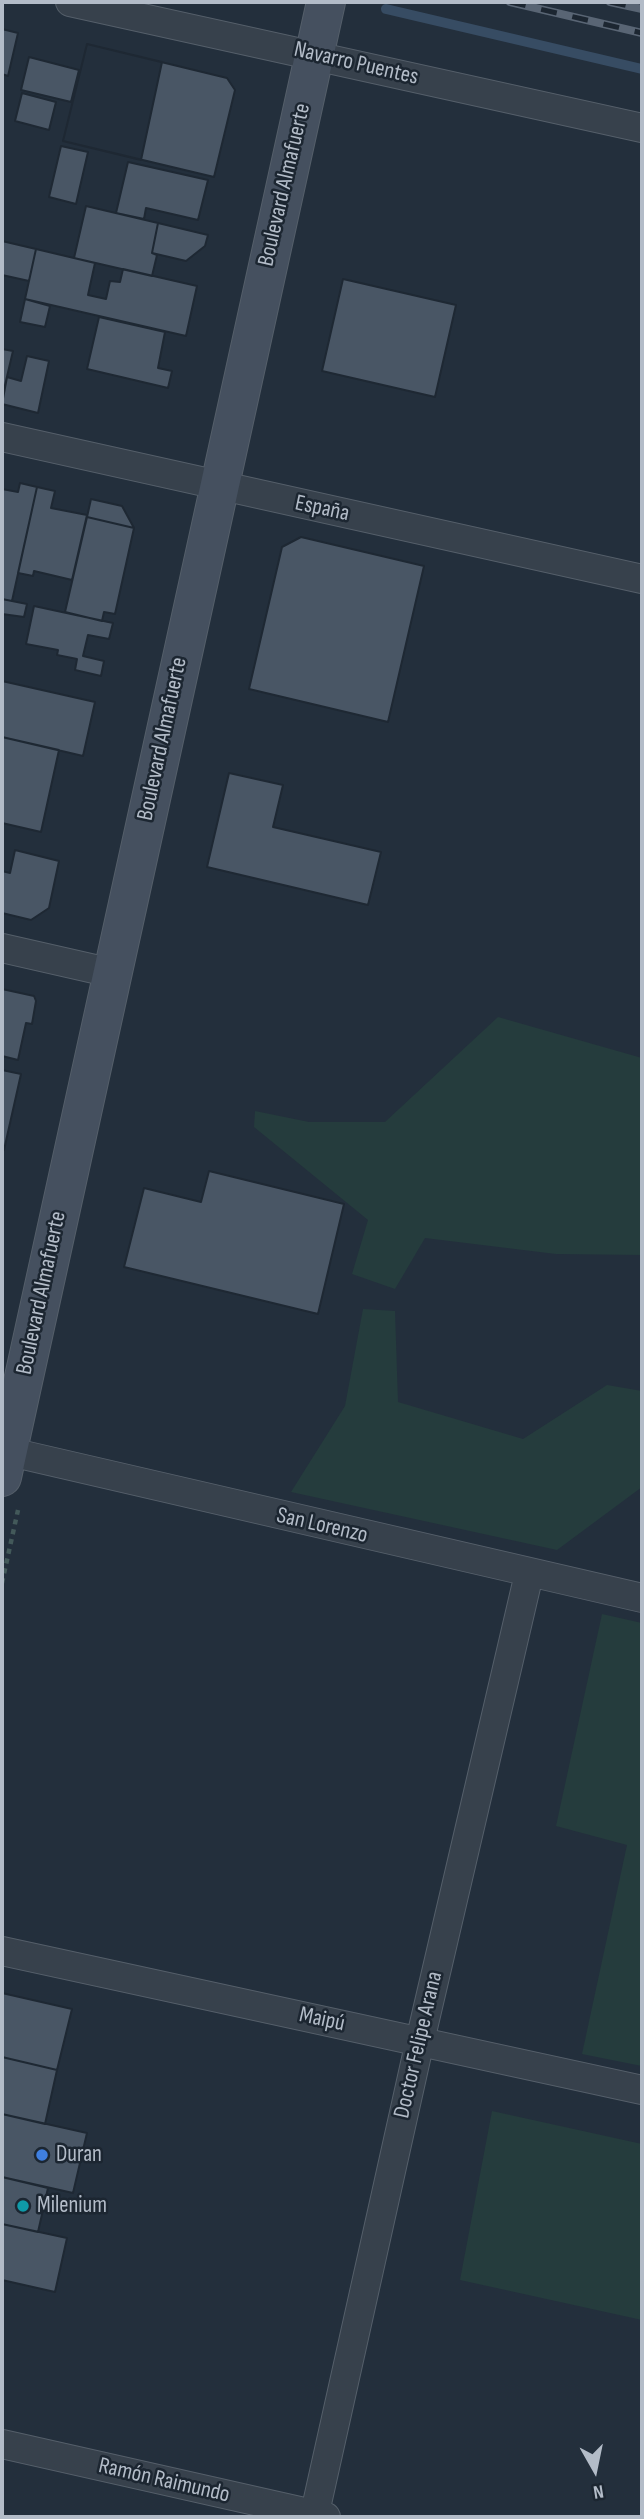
<!DOCTYPE html>
<meta charset="utf-8">
<style>
body{margin:0}
#map{position:relative;width:644px;height:2519px;overflow:hidden;background:#232f3c;font-family:"Sofia Sans Condensed",sans-serif}
canvas{display:block}
.frame{position:absolute;inset:0;border:4px solid #b3bcc8;pointer-events:none}
.north{position:absolute;left:560px;top:2435px;width:70px;height:70px;-webkit-text-stroke:5px #1c2631;paint-order:stroke;rotate:171deg;font-size:19px;font-weight:700;line-height:28px;text-align:center;color:#b3bcc8}
.north::after{content:'';display:block;margin:auto;width:24px;height:32px;background:#b3bcc8;clip-path:polygon(50% 0,100% 100%,50% 72%,0 100%)}
</style>
<div id="map">
<canvas width="644" height="2519"></canvas>
<div class="frame"></div>
<div class="north">N</div>
</div>
<script>
const ctx = document.querySelector('canvas').getContext('2d');
ctx.lineJoin = 'round';
function fill(path, color) { ctx.fillStyle = color; ctx.fill(path, 'evenodd'); }
function stroke(path, color, width, dash) { ctx.strokeStyle = color; ctx.lineWidth = width; ctx.lineCap = dash ? 'butt' : 'round'; ctx.setLineDash(dash || []); ctx.stroke(path); }
function label(font, color, halo, rows, align = 'center') {
  ctx.font = font + ' "Sofia Sans Condensed",sans-serif'; ctx.lineWidth = 5; ctx.setLineDash([]); ctx.textBaseline = 'middle'; ctx.strokeStyle = halo; ctx.fillStyle = color; for (const [text, x, y, turn = 0] of rows) {
    ctx.save(); ctx.translate(x, y); ctx.rotate((+turn || 0) * Math.PI / 180); ctx.textAlign = isNaN(turn) ? turn : align; if (halo) ctx.strokeText(text, 0, 0); ctx.fillText(text, 0, 0); ctx.restore();
  }
}
const green = new Path2D(`
 M 498,1017 L 642,1058 L 642,1255 L 556,1254 L 425,1238 L 395,1289 L 352,1274 L 368,1220 L 254,1127 L 255,1111 L 309,1122 L 385,1122 Z
 M 363,1309 L 395,1311 L 398,1402 L 523,1439 L 607,1385 L 642,1391 L 642,1487 L 557,1550 L 291,1492 L 345,1406 Z
 M 602,1614 L 642,1623 L 642,2066 L 582,2054 L 627,1845 L 556,1826 Z
 M 492,2111 L 642,2144 L 642,2320 L 460,2280 Z`);
const stream = new Path2D(`
 M 386,9 L 642,69`);
const building = new Path2D(`
 M 2,29 L 18,33 L 8,76 L 2,74 Z
 M 87,44 L 227,78 L 235,90 L 214,177 L 63,141 Z
 M 87,44 L 162,62 L 141,160 L 63,141 Z
 M 29,57 L 79,70 L 71,102 L 21,90 Z
 M 22,93 L 56,102 L 49,130 L 15,121 Z
 M 61,146 L 88,152 L 76,204 L 49,197 Z
 M 128,162 L 208,180 L 198,220 L 146,208 L 144,219 L 116,213 Z
 M 86,206 L 158,223 L 152,253 L 157,255 L 152,276 L 74,258 Z
 M 158,223 L 208,235 L 205,246 L 186,261 L 152,253 Z
 M 2,241 L 36,249 L 29,281 L 2,275 Z
 M 36,249 L 95,263 L 88,295 L 106,299 L 110,281 L 120,282 L 123,269 L 197,286 L 186,336 L 25,299 Z
 M 343,279 L 456,305 L 435,397 L 322,371 Z
 M 25,299 L 50,306 L 45,327 L 20,322 Z
 M 99,317 L 165,332 L 158,368 L 172,371 L 168,388 L 87,369 Z
 M 2,349 L 13,351 L 2,398 Z
 M 27,356 L 49,361 L 38,413 L 2,404 L 7,377 L 21,381 Z
 M 20,483 L 37,487 L 12,601 L 2,599 L 2,489 L 18,492 Z
 M 37,487 L 55,491 L 51,508 L 87,515 L 72,580 L 34,571 L 33,576 L 18,573 Z
 M 91,499 L 122,506 L 134,528 L 87,517 Z
 M 87,517 L 134,528 L 115,614 L 104,612 L 102,621 L 65,612 Z
 M 301,537 L 424,566 L 388,722 L 249,689 L 282,547 Z
 M 2,599 L 27,604 L 24,617 L 2,614 Z
 M 34,606 L 113,623 L 109,639 L 88,635 L 83,656 L 104,661 L 101,676 L 75,670 L 77,659 L 57,655 L 58,650 L 26,644 Z
 M 2,681 L 95,702 L 83,756 L 2,737 Z
 M 2,737 L 59,750 L 41,832 L 2,823 Z
 M 229,773 L 283,785 L 273,827 L 381,852 L 368,905 L 207,867 Z
 M 15,850 L 59,861 L 49,908 L 31,920 L 2,913 L 2,871 L 10,873 Z
 M 2,989 L 34,996 L 36,1001 L 32,1024 L 26,1023 L 18,1060 L 2,1056 Z
 M 2,1070 L 21,1074 L 4,1150 L 2,1149 Z
 M 209,1171 L 344,1204 L 318,1314 L 124,1267 L 144,1188 L 201,1202 Z
 M 2,1993 L 72,2009 L 57,2070 L 2,2057 Z
 M 2,2057 L 57,2070 L 45,2124 L 2,2114 Z
 M 2,2114 L 87,2133 L 73,2193 L 2,2177 Z
 M 2,2177 L 48,2188 L 38,2232 L 2,2224 Z
 M 2,2224 L 67,2238 L 55,2292 L 2,2280 Z`);
const path = new Path2D(`
 M 2,1583 L 18,1510`);
const street = new Path2D(`
 M 70,2 L 642,128
 M 2,437 L 642,579
 M 2,948 L 112,973
 M 2,1450 L 642,1598
 M 2,1951 L 642,2090
 M 2,2444 L 326,2517
 M 314,2517 L 420,2041 L 529,1574`);
const secondary = new Path2D(`
 M 2,1477 L 326,2`);
const rail = new Path2D(`
 M 510,2 L 642,33
 M 610,2 L 642,9`);
const markers = [
 [42,2155,7,"#3f7fe0"],
 [23,2206,7,"#0f9aa8"]
];
const streetNames = [
 ["Navarro Puentes",356,64,13],
 ["Boulevard Almafuerte",285,185,-77],
 ["España",322,509,12],
 ["Boulevard Almafuerte",163,739,-78],
 ["Boulevard Almafuerte",42,1293,-78],
 ["San Lorenzo",322,1526,13],
 ["Maipú",322,2020,12],
 ["Doctor Felipe Arana",419,2045,-77],
 ["Ramón Raimundo",164,2481,13]
];
const poiNames = [
 ["Duran",56,2155],
 ["Milenium",37,2206]
];
fill(green, '#253c3d');
stroke(stream, '#374c63', 10);
fill(building, '#495665');
stroke(building, '#1e2833', 2);
stroke(street, '#555f6a', 30);
stroke(secondary, '#555f6a', 40);
stroke(path, '#43595a', 4.5, [5, 5]);
stroke(street, '#37414c', 28);
stroke(secondary, '#45505f', 38);
stroke(rail, '#596574', 8);
stroke(rail, '#1c2631', 5, [16]);
for (const [x, y, r, color] of markers) { const dot = new Path2D(); dot.arc(x, y, r, 0, 2 * Math.PI); ctx.fillStyle = color; ctx.fill(dot); stroke(dot, '#1c2631', 2.5); }
label('23px', '#b3bcc8', '#1c2631', streetNames);
label('23px', '#b3bcc8', '#1c2631', poiNames, 'left');
</script>
